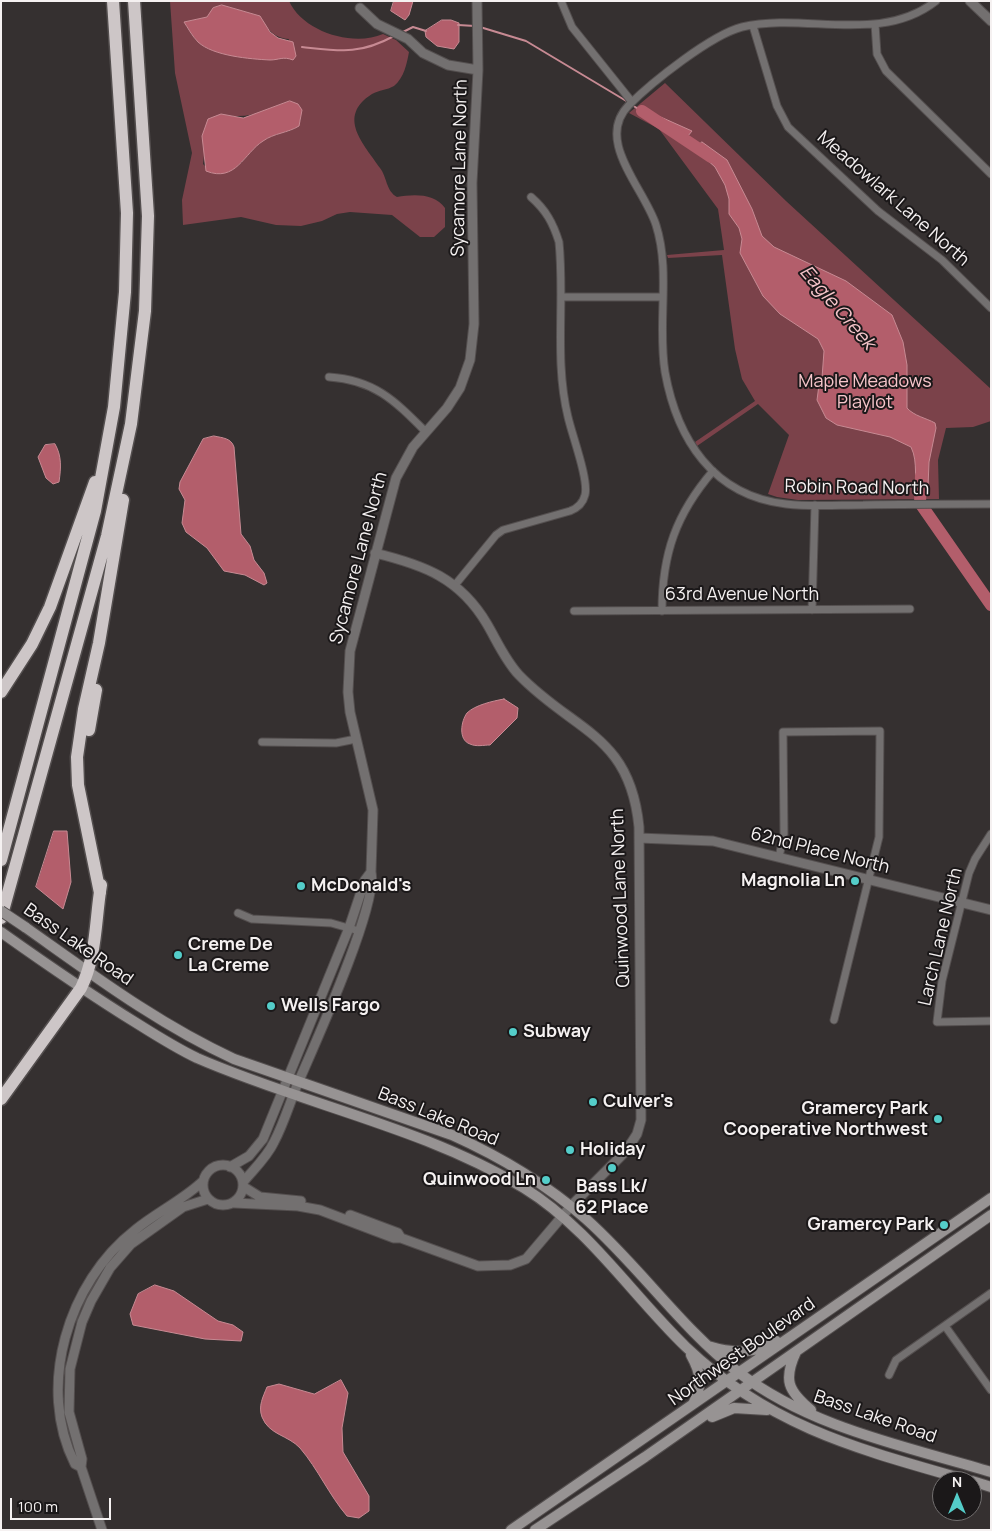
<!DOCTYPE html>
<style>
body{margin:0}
#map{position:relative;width:992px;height:1531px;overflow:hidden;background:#353030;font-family:Manrope,sans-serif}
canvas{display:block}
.frame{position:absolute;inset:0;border:2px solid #f5f1f1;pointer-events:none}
.north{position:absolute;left:932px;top:1471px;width:50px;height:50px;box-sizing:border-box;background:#1b1819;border:1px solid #726f6f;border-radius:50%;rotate:0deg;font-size:14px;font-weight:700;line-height:20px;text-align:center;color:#f5f1f1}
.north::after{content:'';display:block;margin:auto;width:18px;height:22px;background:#54cdc9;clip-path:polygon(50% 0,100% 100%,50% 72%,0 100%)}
.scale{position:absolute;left:10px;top:1498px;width:101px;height:22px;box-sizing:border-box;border:2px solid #f5f1f1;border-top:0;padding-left:6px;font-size:15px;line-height:18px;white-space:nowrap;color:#f5f1f1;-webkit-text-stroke:4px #1b1819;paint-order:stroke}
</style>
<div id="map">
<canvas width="992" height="1531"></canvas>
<div class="frame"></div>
<div class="north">N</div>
<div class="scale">100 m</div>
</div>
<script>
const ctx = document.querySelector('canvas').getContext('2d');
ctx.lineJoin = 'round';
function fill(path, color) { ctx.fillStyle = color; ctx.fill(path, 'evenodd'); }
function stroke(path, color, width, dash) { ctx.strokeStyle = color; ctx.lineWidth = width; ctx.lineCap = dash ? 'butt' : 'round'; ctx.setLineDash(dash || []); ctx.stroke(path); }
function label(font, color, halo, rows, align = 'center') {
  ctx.font = font + ' Manrope,sans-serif'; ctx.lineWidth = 4; ctx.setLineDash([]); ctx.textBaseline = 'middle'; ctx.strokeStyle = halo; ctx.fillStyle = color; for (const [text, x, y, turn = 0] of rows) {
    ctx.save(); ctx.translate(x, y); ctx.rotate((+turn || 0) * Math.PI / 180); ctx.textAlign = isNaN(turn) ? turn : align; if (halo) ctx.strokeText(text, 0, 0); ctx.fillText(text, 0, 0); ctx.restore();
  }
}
const green = new Path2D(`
 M 170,1 L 289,1 C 303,32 353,47 383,34 L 396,40 L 409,52 C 407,63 404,78 394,86 C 387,90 379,90 372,94 C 336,117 364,144 380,168 C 387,177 386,191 397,197 C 413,194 435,193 445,208 L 445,227 L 434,237 L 420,237 L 392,215 L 350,212 L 337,214 L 322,221 L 301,226 L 276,225 L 241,217 L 183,225 L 182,200 L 192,153 L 175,73 ZM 222,5 L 259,16 C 268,29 273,38 289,39 L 285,57 C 264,62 214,56 198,42 C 192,37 188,28 184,22 L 207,17 ZM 298,104 C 302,112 303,122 295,128 C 289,133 271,134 262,141 C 239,159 248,169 212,173 L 203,164 L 204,156 L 221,114 C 248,121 272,108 298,104 Z
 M 665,83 L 786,201 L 991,389 L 991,421 L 973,427 L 946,428 L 938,460 L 939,499 L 798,500 L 777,497 L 768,494 L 789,435 L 758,404 L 697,446 L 695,442 L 755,401 L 742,379 L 735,349 L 722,255 L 668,258 L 667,255 L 724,250 L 718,209 L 659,129 L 629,113 Z`);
const water = new Path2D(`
 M 394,1 L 413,1 L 409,15 L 405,20 L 391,11 Z
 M 222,5 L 260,16 L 270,32 L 278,38 L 293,42 L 296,56 L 293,60 C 283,56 279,60 270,60 C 250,59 213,56 198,42 C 192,36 188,28 184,22 L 207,17 L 213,8 Z
 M 442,20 L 451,20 L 459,23 L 459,42 L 454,49 L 437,46 L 426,37 L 425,31 Z
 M 290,101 L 298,104 L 302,110 L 299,126 C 288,133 274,133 263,141 C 244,153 236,183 206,171 L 202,136 L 208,119 L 221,114 L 243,118 Z
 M 645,110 L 692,131 L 683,142 C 668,134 657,123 642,114 Z
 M 702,142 L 727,160 L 752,209 L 762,236 L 774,247 L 846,281 L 892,315 L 903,342 L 907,365 L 907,408 C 914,416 926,418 935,423 L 936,428 L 929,462 L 928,487 L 920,492 C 912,480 919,463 911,447 L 890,437 L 837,425 L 826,418 L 817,400 L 819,385 L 822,378 L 824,351 L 818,339 L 780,314 L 763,296 L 740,253 L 742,239 L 739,228 L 729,214 L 729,199 L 725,185 L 715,167 L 696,150 Z
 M 214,436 C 223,438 231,438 234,447 L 241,534 L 250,546 L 254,560 L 264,573 L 267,583 L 264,585 L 245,575 L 224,571 L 207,548 L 186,532 L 182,523 L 185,500 L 179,489 L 180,482 L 203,439 Z
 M 55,444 C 62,456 61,468 59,482 L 53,484 L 46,478 L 38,457 L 45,445 Z
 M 504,699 L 518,708 L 517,718 L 490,745 C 484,745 476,747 470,744 C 458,740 461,721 467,713 C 475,705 493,701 504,699 Z
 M 54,831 L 67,831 L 71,882 L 63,909 L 36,887 Z
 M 155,1285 L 174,1291 L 218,1321 L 233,1325 L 243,1332 L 241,1341 L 205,1339 L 133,1325 L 130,1314 L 138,1294 Z
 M 341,1380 L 348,1393 L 342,1428 L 343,1452 L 369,1496 L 369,1511 L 359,1518 L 347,1516 C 329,1495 318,1469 300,1448 C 288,1435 269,1435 262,1417 C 258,1406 263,1397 267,1387 L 279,1384 L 314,1394 Z`);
const stream = new Path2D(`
 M 458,25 L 475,26
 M 480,27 L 526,41 L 628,102
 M 401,33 L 413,27 L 426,31
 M 302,47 C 340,51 359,55 394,36
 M 632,105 L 643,112`);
const river = new Path2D(`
 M 642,111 L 711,157
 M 921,476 L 920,503 L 991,605`);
const minor = new Path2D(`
 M 561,1 L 572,27 L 632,102
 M 936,1 C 880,45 805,12 742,27 C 711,35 652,82 629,105 C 594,140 644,188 656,225 C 671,272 657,323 665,372 C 677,439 713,496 786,504 C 811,507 838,505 863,505 C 906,504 948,504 991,504
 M 875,24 L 877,54 L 886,71 L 991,174
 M 753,26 L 777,106 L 788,127 L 878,211 L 942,260 L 991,308
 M 561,297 L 663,297
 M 329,377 C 375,380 395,401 426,432
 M 455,585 L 496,535 L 503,530 L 570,511 C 578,508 583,503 585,495 C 589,480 572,435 568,417 C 554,360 565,301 559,242 C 553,223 546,210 531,197
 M 812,610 L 815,505
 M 574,611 L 910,609
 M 662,611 C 662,554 676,514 713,471
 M 262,742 L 336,743 L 356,739
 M 991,834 L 975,859 L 969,873 L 942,981 L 937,1022 L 991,1021
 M 779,857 L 784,834 L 783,732 L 880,731 L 879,837 L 834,1020
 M 238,913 L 252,919 L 331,923 L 359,931
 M 945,1326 L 991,1390
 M 889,1375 L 896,1360 L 991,1293`);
const tertiary = new Path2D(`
 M 970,1 L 991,21
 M 360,8 L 377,24 L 408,39 L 423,53 L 448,65 L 478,70
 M 639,838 L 713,841 L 991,910
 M203 1185a20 20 0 1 1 40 0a20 20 0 1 1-40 0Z
 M 230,1167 L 249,1156 L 263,1139 L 349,928 L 365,880 L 371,872
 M 244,1181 C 254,1169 267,1157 274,1142 C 284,1123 290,1102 298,1083 C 314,1046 379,903 371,872 L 373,810 L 350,712 L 348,692 L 350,651 L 396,478 L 413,447 L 447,408 L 460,388 L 470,360 L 474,324 L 472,183 L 478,70 L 477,1
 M 244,1187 L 260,1197 L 301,1201
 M 234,1203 L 298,1206 L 320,1210 L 394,1238 L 401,1238 L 478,1266 L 510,1265 L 526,1259 L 571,1206 L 626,1151 L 637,1134 L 641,1120 L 639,827 C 630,734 574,732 519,675 C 505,660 497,641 487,624 C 460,578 424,565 375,553
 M 350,1215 L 398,1233 L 401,1238
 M 81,1467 L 75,1464 C 36,1387 68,1282 135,1230 C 157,1212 183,1200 203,1181
 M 102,1530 L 81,1467 L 82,1459 L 69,1412 L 70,1369 L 82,1322 L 91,1301 L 110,1268 L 131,1244 L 183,1207 L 208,1199`);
const secondary = new Path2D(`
 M 25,927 C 93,975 158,1024 234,1059 L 452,1135 C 501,1157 546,1184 586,1219 C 640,1267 681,1328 738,1372 C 811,1428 905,1446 991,1472
 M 1,932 C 46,964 91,995 138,1024 C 157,1036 176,1048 197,1058 C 305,1105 423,1127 524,1188 C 589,1228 632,1295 686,1347 C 771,1428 862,1450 970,1481
 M 708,1346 C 731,1353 754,1355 776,1341
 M 796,1352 C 783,1380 788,1391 811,1410
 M 691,1355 C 701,1373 703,1385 693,1404
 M 712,1417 L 734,1408 L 767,1410
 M 972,1481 L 991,1487
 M 511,1530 L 991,1198
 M 535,1530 L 645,1457 L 991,1215`);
const motorway = new Path2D(`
 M 1,692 L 32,644 L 50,607 L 95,482
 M 89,730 L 96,690
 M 1,860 L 95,511 L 114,407 L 125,292 L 127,213 L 113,1
 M 100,893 L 78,785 L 77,757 L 84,709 L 99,643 L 123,500
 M 1,918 L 107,536 L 131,424 L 145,311 L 148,216 L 134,1
 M 1,1099 L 81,988 C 97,955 95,921 101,885`);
const secondaryBridge = new Path2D(`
 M 1,911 L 25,927`);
const markers = [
 [855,881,5,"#54cdc9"],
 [301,886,5,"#54cdc9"],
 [178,955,5,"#54cdc9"],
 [271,1006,5,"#54cdc9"],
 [513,1032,5,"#54cdc9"],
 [593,1102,5,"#54cdc9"],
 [938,1119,5,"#54cdc9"],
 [570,1150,5,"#54cdc9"],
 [612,1168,5,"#54cdc9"],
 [546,1180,5,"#54cdc9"],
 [944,1225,5,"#54cdc9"]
];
const streetNames = [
 ["Sycamore Lane North",460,168,-89],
 ["Meadowlark Lane North",893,199,41],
 ["Robin Road North",857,488,1],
 ["Sycamore Lane North",359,558,-75],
 ["63rd Avenue North",742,595],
 ["62nd Place North",820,851,14],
 ["Quinwood Lane North",621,898,-92],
 ["Larch Lane North",941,937,-77],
 ["Bass Lake Road",78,945,35],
 ["Bass Lake Road",438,1117,22],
 ["Northwest Boulevard",742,1352,-35],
 ["Bass Lake Road",875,1417,19]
];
const parkNames = [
 ["Maple Meadows",865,382],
 ["Playlot",865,403]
];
const poiNames = [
 ["Magnolia Ln",845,881,"right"],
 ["McDonald's",311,886],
 ["Creme De",188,945],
 ["La Creme",188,966],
 ["Wells Fargo",281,1006],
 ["Subway",523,1032],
 ["Culver's",603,1102],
 ["Gramercy Park",928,1109,"right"],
 ["Cooperative Northwest",928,1130,"right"],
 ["Holiday",580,1150],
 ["Quinwood Ln",536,1180,"right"],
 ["Bass Lk/",612,1187,"center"],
 ["62 Place",612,1208,"center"],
 ["Gramercy Park",934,1225,"right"]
];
const waterNames = [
 ["Eagle Creek",837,308,49]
];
fill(green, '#7b424a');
fill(water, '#b35e6b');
stroke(water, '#c78a93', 1);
stroke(stream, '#c78a93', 2);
stroke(river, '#b35e6b', 12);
stroke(minor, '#544f4f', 9);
stroke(tertiary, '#544f4f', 11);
stroke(secondary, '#544f4f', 12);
stroke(motorway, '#544f4f', 15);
stroke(minor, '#737070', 7);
stroke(tertiary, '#737070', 9);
stroke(secondary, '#979393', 10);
stroke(motorway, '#cdc6c7', 12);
stroke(secondaryBridge, '#544f4f', 12, []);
stroke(secondaryBridge, '#979393', 10);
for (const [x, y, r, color] of markers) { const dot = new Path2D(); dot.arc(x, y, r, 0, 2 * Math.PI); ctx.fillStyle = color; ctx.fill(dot); stroke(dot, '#1b1819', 2); }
label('18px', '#f5f1f1', '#1b1819', streetNames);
label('18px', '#f7c6cb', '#1b1819', parkNames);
label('bold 18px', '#f5f1f1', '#1b1819', poiNames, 'left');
label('italic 19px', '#f6c5ca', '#1b1819', waterNames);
</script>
